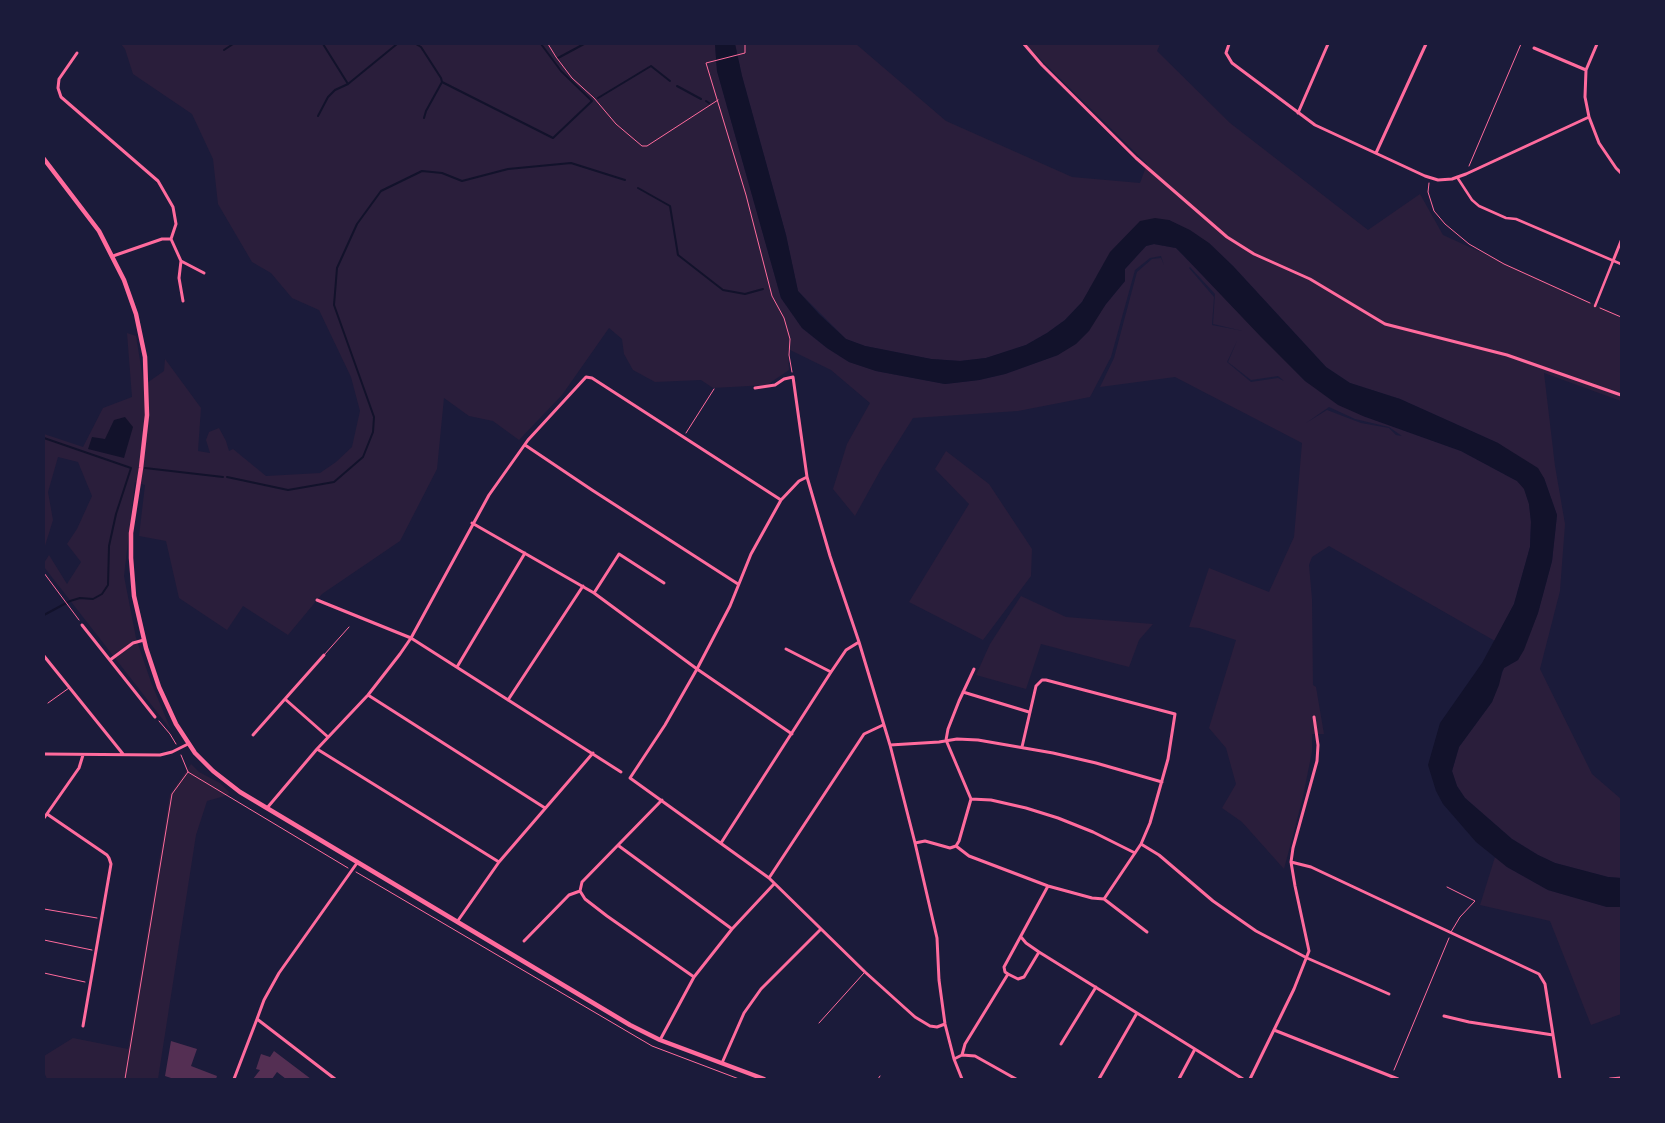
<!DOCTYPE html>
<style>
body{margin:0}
#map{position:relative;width:1665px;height:1123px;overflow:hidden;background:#1b1b3a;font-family:Arial,sans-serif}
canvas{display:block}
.frame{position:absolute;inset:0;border:45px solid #1b1b3a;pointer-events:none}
</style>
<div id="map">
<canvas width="1665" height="1123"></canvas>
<div class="frame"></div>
</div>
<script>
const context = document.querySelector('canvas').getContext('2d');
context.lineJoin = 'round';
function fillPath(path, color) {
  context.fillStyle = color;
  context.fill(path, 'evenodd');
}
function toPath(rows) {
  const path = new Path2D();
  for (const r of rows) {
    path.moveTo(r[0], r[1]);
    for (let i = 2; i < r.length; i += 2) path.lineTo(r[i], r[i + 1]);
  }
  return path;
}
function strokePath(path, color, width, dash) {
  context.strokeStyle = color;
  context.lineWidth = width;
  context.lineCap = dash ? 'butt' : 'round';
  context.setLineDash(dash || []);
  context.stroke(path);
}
fillPath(toPath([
 [121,44,715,44,717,71,781,298,802,328,827,348,849,362,876,371,945,384,979,380,1005,374,1058,355,1106,304,1125,281,1125,269,1146,246,1154,244,1176,248,1305,381,1363,416,1461,451,1517,481,1524,488,1529,504,1531,522,1530,547,1514,604,1495,641,1329,546,1312,557,1309,565,1312,599,1313,685,1316,687,1324,734,1312,734,1312,752,1302,801,1284,869,1242,822,1222,808,1236,784,1226,748,1209,728,1236,640,1199,628,1189,627,1209,568,1269,592,1294,537,1302,443,1175,377,1100,387,1114,358,1137,272,1152,259,1161,258,1164,265,1161,256,1150,258,1135,270,1111,357,1090,397,1018,411,913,418,881,469,855,516,833,489,847,444,870,403,831,370,788,349,789,370,767,385,713,388,701,380,655,382,633,370,624,354,622,339,609,328,562,395,519,440,493,421,469,416,444,398,437,469,400,541,322,594,288,635,243,606,227,630,179,598,166,541,139,536,145,485,135,482,124,576,136,638,151,682,171,730,44,567,44,563,49,555,67,584,81,562,67,544,77,529,92,496,78,462,58,457,48,492,53,520,44,549,44,434,83,447,103,408,132,397,127,333,136,336,144,385,164,371,165,359,201,408,198,451,210,453,206,440,209,432,219,428,226,441,229,451,233,449,266,476,320,473,336,462,352,447,360,411,351,377,319,310,292,298,271,273,252,262,218,204,213,159,192,114,133,74,125,49],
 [1190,267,1215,294,1213,324,1243,331,1212,325,1214,297,1189,268],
 [1237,341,1228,362,1251,380,1278,376,1284,381,1278,378,1251,382,1227,362],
 [1329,407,1355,419,1389,427,1402,436,1396,435,1389,428,1361,423,1327,410,1306,423],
 [735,44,856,44,946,121,1072,177,1140,183,1147,164,1025,44,1160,44,1157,51,1230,123,1368,230,1420,194,1443,235,1621,316,1621,401,1544,373,1555,466,1565,524,1560,591,1540,669,1592,774,1621,799,1621,878,1608,877,1555,863,1538,855,1512,839,1465,798,1457,786,1452,771,1459,747,1492,702,1504,668,1518,660,1538,613,1552,561,1557,515,1544,478,1498,443,1400,399,1350,383,1326,367,1233,266,1209,243,1169,220,1094,283,1082,302,1065,320,1047,333,1026,345,986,358,960,361,931,359,865,346,846,339,798,291,786,235,742,76],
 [946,451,989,484,1032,549,1031,576,983,640,909,602,969,504,935,469],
 [1021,596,1066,617,1153,624,1139,640,1129,667,1041,644,1026,689,976,675,990,644],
 [191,764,199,772,220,783,230,793,225,796,207,801,196,835,158,1079,47,1079,44,1072,44,1056,73,1038,128,1049,170,794],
 [1495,857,1507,867,1548,890,1607,907,1621,907,1621,1014,1591,1025,1550,921,1480,905]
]), '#2a1e3b');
fillPath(toPath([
 [715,44,735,44,742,76,786,235,798,291,819,314,846,339,865,346,931,359,960,361,986,358,1026,345,1047,333,1065,320,1082,302,1110,252,1140,221,1155,218,1169,220,1190,230,1209,243,1233,266,1326,367,1350,383,1400,399,1498,443,1538,468,1544,478,1557,515,1552,561,1538,613,1524,650,1518,660,1504,668,1502,672,1499,685,1492,702,1459,747,1452,771,1457,786,1465,798,1512,839,1538,855,1555,863,1608,877,1621,878,1621,907,1607,907,1548,890,1507,867,1476,842,1443,804,1436,791,1428,765,1440,723,1482,663,1514,604,1530,547,1531,522,1529,504,1524,489,1517,481,1461,451,1363,416,1338,405,1305,381,1261,337,1184,256,1176,248,1154,244,1146,246,1125,269,1125,281,1106,304,1089,331,1076,344,1058,355,1005,374,979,380,945,384,876,371,849,362,827,348,802,328,781,298,717,71],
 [125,417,133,427,124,458,88,449,92,437,105,439,114,420]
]), '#12122b');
strokePath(toPath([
 [323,44,348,84],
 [416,44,421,47,441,78,442,82,553,138,592,101,561,71,541,44],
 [224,50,233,44],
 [558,58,584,44],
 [677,86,701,99],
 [598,98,651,66,670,81],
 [706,101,709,103],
 [318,116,328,97,335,90,348,84,397,44],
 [424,118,426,111,442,82],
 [638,188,670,206,678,255,723,290,745,294,763,289],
 [44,438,131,468,116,514,109,546,108,585,102,594,93,599,80,598,70,601,44,615],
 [145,468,223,477],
 [227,477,288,490,334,482,363,457,373,432,374,417,334,305,337,268,357,224,381,191,422,171,442,173,462,181,508,169,571,163,625,180]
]), '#12122b', 2);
fillPath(toPath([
 [171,1041,197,1049,191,1066,217,1076,216,1079,174,1079,165,1076],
 [274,1051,311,1079,286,1079,277,1072,272,1079,253,1079,260,1070,256,1069,261,1054,270,1057]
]), '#542f53');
strokePath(toPath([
 [548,44,556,57,572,78,594,98,616,124,642,146,647,146,718,100],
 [745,44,745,53,706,63,746,195,772,296,784,318,790,339,789,355,792,372],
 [1469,166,1521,44],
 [1429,183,1428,192,1434,211,1445,224,1469,244,1504,264,1590,303],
 [1600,308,1621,317],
 [686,433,714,389],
 [44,573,79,620],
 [159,721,170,734,176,744],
 [181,755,188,772,348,868],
 [356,872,652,1046,739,1079],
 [44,909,97,918],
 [44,940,92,950],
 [44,973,85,982],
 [1394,1070,1449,938],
 [125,1079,172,794,188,772]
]), '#ff6b9d', 1);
strokePath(toPath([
 [324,655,349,627],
 [48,703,69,688],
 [1447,887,1475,901,1460,917,1451,932],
 [819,1023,864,973],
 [878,1079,880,1076]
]), '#ff6b9d', 1);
strokePath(toPath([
 [1457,177,1472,200,1479,206,1506,218,1516,219,1621,264],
 [1595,306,1613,261]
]), '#ff6b9d', 2.5);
strokePath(toPath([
 [1024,44,1042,65,1136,158,1227,237,1254,254,1310,279,1385,324,1507,355,1621,395],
 [1229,44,1226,53,1232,63,1315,125,1425,176,1438,180,1452,179,1466,174,1589,117],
 [1597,44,1586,70,1585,97,1589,117,1599,143,1616,168,1621,173],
 [1534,48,1586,70],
 [77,53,59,79,58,88,61,97,158,181,173,207,176,224,171,239],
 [1298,113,1328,44],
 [1376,153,1426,44],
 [113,256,162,239,171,239,181,261,179,278,183,301],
 [181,261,204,273],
 [1613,261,1621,241],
 [755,388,775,385,784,379,793,377,807,477,830,556,859,642,890,745,915,843,937,938,939,980,945,1024,954,1059,962,1079],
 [525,445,592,490,738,584],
 [807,477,799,481,781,500,751,554,730,606,697,669,665,725,630,778,769,878,865,972,915,1017,930,1026,937,1027,945,1024],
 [472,523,594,593,697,669,792,734],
 [594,593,619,554,664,583],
 [317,600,411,638,621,772],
 [82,625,155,717],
 [786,649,831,672],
 [44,656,123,754],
 [110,660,133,643,144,640],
 [457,667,525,553],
 [963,692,1029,712],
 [368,695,545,808],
 [285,699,328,737],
 [508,700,583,586],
 [253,735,324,655],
 [890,745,939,742,957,739,978,740,1053,753,1096,763,1162,782],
 [1022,747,1036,686,1042,680,1046,680,1175,714,1168,759,1150,823,1141,844,1104,899],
 [317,749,499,862],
 [44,754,160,755,172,752,188,744],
 [971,799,991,800,1026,808,1058,818,1093,832,1135,853],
 [662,800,582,882,580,891,585,899,607,916,694,977],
 [267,808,317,749,368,695,400,654,411,638,489,495,528,440,586,377,592,378,781,500],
 [47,814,107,855,109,858,111,864,83,1026],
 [44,818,79,768,83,755],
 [721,843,831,672,846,650,859,642],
 [915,843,925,841,950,848,956,846],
 [1141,844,1159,855,1213,901,1256,931,1307,958,1389,994],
 [619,846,732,929],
 [956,846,969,856,1048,886,1092,898,1104,899,1147,932],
 [956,846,959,841,971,799,946,740,948,729,959,701,974,669],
 [1291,862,1311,867,1539,974,1545,984,1560,1079],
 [769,878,864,734,883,725],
 [457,922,499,862,593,753],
 [1021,937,1026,943,1039,952,1243,1079],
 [524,941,569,895,580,891],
 [1008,974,1018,979,1024,977,1039,952],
 [1444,1016,1469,1022,1553,1035],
 [1274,1030,1398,1079],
 [660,1040,694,977,732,929,774,884],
 [1061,1044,1096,987],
 [962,1055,965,1044,1008,974,1005,972,1004,967,1048,886],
 [954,1059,962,1055,975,1056,1016,1079],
 [722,1063,744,1013,761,989,821,929],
 [234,1079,257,1019],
 [335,1079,257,1019,264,1000,279,973,357,863],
 [1099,1079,1137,1013],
 [1179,1079,1195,1049],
 [1250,1079,1294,989,1309,951,1295,886,1291,862,1293,848,1317,761,1318,745,1314,717],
 [1610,1079,1621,1078]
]), '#ff6b9d', 3);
strokePath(toPath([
 [44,159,99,231,124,280,136,314,145,357,147,415,141,468,131,533,131,558,134,596,146,648,159,687,176,724,195,753,213,771,240,792,630,1025,660,1040,764,1079]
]), '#ff6b9d', 4.5);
</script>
